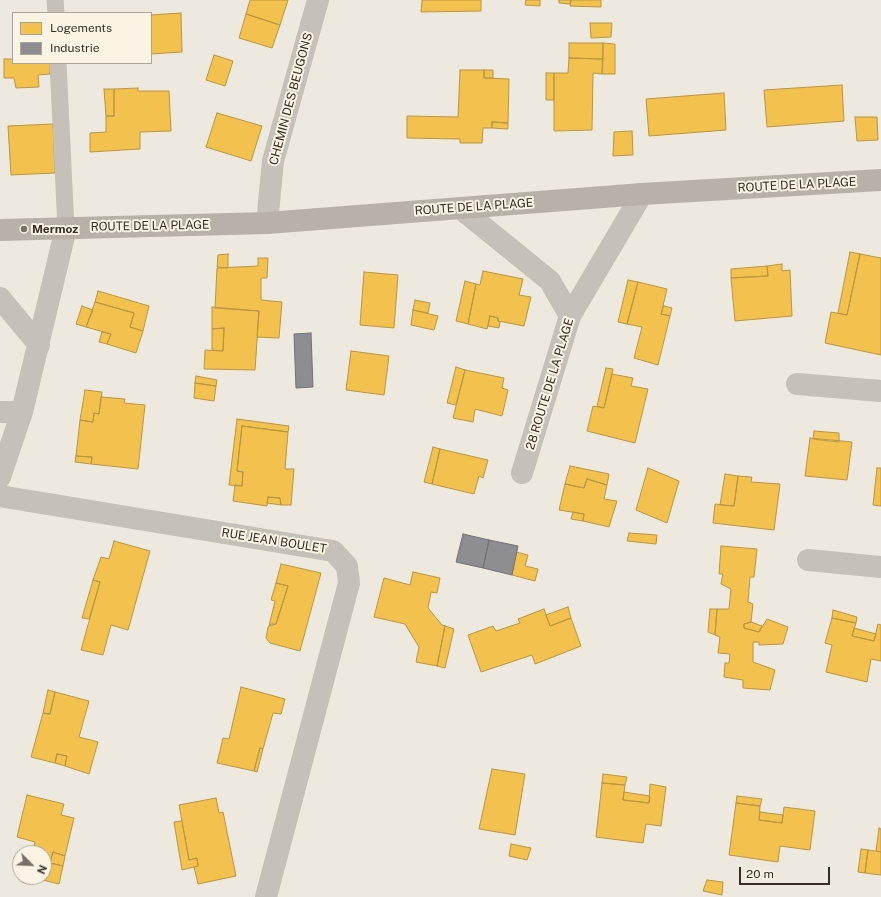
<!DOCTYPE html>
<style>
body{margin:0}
#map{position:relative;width:881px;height:897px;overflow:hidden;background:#eee9de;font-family:"Public Sans",sans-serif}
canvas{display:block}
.legend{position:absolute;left:12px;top:12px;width:140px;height:52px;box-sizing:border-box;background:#fbf4e5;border:1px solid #ada599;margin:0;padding:5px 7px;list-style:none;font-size:12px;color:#372e26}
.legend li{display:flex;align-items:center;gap:8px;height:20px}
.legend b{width:20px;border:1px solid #ada599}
.north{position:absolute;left:12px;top:845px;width:40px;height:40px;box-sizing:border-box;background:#fbf4e5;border:1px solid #ada599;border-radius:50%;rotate:114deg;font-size:11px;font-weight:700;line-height:16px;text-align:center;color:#372e26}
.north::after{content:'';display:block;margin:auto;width:14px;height:18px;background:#776f66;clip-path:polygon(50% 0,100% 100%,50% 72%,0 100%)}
.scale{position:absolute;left:739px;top:867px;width:91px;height:18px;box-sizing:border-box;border:2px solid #372e26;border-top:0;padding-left:5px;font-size:12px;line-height:14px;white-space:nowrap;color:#372e26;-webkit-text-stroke:3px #fbf4e5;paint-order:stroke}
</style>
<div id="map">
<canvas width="881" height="897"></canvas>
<ul class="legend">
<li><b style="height:11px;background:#f2c14e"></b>Logements</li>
<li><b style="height:11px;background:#8d8d92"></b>Industrie</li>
</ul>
<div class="north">N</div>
<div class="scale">20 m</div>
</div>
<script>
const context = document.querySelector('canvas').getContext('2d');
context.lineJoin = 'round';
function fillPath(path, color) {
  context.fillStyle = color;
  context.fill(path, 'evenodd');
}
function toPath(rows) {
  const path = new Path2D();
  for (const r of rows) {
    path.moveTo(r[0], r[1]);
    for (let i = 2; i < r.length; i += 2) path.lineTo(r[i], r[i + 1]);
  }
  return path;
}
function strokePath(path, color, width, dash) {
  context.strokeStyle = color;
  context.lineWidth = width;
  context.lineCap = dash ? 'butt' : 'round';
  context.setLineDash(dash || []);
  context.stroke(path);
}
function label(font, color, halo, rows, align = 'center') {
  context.font = font + ' "Public Sans",sans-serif';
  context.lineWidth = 4;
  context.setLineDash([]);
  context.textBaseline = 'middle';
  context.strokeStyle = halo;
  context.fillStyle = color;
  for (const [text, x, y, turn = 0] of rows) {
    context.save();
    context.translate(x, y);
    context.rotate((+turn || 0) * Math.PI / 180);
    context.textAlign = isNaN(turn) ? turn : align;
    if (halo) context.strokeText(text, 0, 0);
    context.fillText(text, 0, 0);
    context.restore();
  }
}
const homes = toPath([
 [250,0,288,0,280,25,246,14,250,0],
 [422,0,481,0,481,11,421,12,422,0],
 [526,0,540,0,540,6,525,5,526,0],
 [559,0,571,0,570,4,559,3,559,0],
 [571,0,601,0,601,7,570,6,571,0],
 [181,13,182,52,151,54,151,15,181,13],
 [246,14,280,25,272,48,239,38,246,14],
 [590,23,612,23,611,37,591,38,590,23],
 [569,43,603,43,603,59,569,58,569,43],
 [603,43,615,44,615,74,602,74,603,43],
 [214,55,233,61,225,86,206,80,214,55],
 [569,58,603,59,602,74,593,73,592,130,554,131,554,73,568,73,569,58],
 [4,59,13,59,13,63,50,63,50,74,38,75,39,87,16,88,14,78,4,78,4,59],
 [460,70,484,70,484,78,509,79,508,123,492,122,492,128,483,128,482,143,460,143,460,139,407,138,407,116,458,117,460,70],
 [484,70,493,70,493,78,484,78,484,70],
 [546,73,554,73,554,100,546,100,546,73],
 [842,85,844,121,767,127,764,90,842,85],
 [138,88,138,91,169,91,171,131,140,132,140,149,90,152,90,133,106,132,106,116,114,116,114,89,138,88],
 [104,89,114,89,114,116,106,116,104,89],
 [724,93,726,130,649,136,646,99,724,93],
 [217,113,262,126,251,161,206,147,217,113],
 [855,117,877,117,878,140,857,141,855,117],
 [492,122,508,123,508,129,492,128,492,122],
 [53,124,55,173,11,175,8,126,53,124],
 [632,131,633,155,613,156,614,132,632,131],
 [850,252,860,254,847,315,838,313,850,252],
 [228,254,228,268,217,267,218,255,228,254],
 [860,254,881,258,881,355,825,343,831,312,847,315,860,254],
 [258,258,268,258,267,278,261,278,261,300,282,302,279,338,257,337,259,311,215,308,217,268,258,266,258,258],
 [782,264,782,271,790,270,792,316,735,321,731,278,768,276,767,266,782,264],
 [767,266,768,276,731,278,731,269,767,266],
 [483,271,523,279,519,295,531,297,524,326,498,321,498,318,490,316,487,329,468,324,476,284,480,285,483,271],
 [364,272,398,275,394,328,360,325,364,272],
 [628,280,638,282,627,324,618,322,628,280],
 [465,281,476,284,468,324,456,321,465,281],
 [638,282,667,289,661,314,670,316,658,365,634,358,642,327,627,324,638,282],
 [98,291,149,306,143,331,130,327,134,313,95,302,98,291],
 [415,300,430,303,428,313,413,310,415,300],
 [95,302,134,313,130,327,143,331,136,353,107,344,111,334,86,327,95,302],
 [82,306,93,310,86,327,76,324,82,306],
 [664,306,672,308,670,316,661,314,664,306],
 [212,307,259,311,255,370,204,369,205,350,223,351,224,328,212,329,212,307],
 [413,310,438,316,434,330,411,325,413,310],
 [490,316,498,318,498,321,500,322,499,328,488,326,490,316],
 [224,328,223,351,212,350,212,329,224,328],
 [102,332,111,334,107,344,99,342,102,332],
 [351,351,389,356,384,395,346,390,351,351],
 [456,367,465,370,456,405,447,403,456,367],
 [606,368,613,369,604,408,597,406,606,368],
 [465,370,504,378,502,388,508,390,502,416,475,409,473,422,453,418,465,370],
 [612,374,633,378,631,386,648,389,635,443,587,431,593,406,604,408,612,374],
 [196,376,217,380,216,386,195,383,196,376],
 [195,383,216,386,214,401,194,398,195,383],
 [85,390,102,392,99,414,94,413,93,422,80,420,85,390],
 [101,397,125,399,124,403,145,405,138,469,91,464,92,457,76,456,80,420,93,422,94,413,99,414,101,397],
 [237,419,289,426,288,432,242,426,237,471,243,472,242,486,229,485,237,419],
 [242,426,288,432,285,469,294,469,291,505,281,505,280,498,268,497,267,506,233,501,235,485,242,486,243,472,237,471,242,426],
 [814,431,839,433,839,442,813,439,814,431],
 [810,438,852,442,847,480,805,476,810,438],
 [433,447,440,449,432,484,424,482,433,447],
 [440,449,488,460,483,478,479,476,474,494,432,484,440,449],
 [76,456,92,457,91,464,75,462,76,456],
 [570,466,609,474,607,485,587,479,584,488,565,484,570,466],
 [648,468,679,481,667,523,636,510,648,468],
 [877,468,881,468,881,506,873,505,877,468],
 [725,474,738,476,734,506,720,505,725,474],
 [738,476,752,477,751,482,780,484,774,530,713,523,715,504,734,506,738,476],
 [587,479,607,485,604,499,617,501,609,527,583,521,584,514,559,510,565,484,584,488,587,479],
 [268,497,280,498,281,505,267,503,268,497],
 [573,512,584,514,583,521,571,519,573,512],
 [629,533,657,535,656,544,627,541,629,533],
 [114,541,150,551,128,630,111,625,103,655,81,650,100,582,93,580,101,557,109,559,114,541],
 [721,546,757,549,754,577,750,577,748,602,753,604,751,622,744,624,744,628,759,632,767,619,788,627,783,644,759,645,759,642,753,642,753,662,775,670,770,690,743,688,743,680,724,677,725,663,729,663,730,654,718,653,720,637,715,635,717,609,729,609,731,589,721,584,723,574,719,574,721,546],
 [516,552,528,555,525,566,538,569,535,581,512,575,516,552],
 [281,564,321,573,300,651,270,643,266,638,268,627,271,624,276,624,288,586,276,583,281,564],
 [413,572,440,578,437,593,431,592,428,608,442,625,445,626,437,666,416,662,419,647,405,624,374,617,384,578,410,585,413,572],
 [93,580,100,582,89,619,82,618,93,580],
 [276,583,288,586,276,624,269,626,275,601,271,600,276,583],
 [568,607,571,618,550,626,546,615,568,607],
 [544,609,550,626,571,618,581,646,535,664,532,655,481,672,468,635,493,626,496,631,520,623,518,619,544,609],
 [710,609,717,609,715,635,708,632,710,609],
 [833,610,857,617,856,623,832,618,833,610],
 [832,618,856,623,852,636,874,641,878,624,881,625,881,661,871,659,867,682,826,672,832,645,825,643,832,618],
 [751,622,762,626,759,632,744,628,744,624,751,622],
 [445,626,454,629,445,668,437,666,445,626],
 [854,628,876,634,874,641,852,636,854,628],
 [241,687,285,699,281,714,273,713,263,749,260,748,254,771,217,763,223,738,229,739,241,687],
 [48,690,55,692,50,714,43,713,48,690],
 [55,692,89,701,79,737,98,742,89,774,65,766,67,756,57,754,55,763,31,757,43,713,50,714,55,692],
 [260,748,263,749,257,772,254,771,260,748],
 [57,754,67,756,65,766,55,763,57,754],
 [492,769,525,774,515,835,479,829,492,769],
 [603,774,627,777,625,785,602,783,603,774],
 [602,783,625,785,623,800,649,803,650,784,666,787,661,826,646,824,643,843,596,837,602,783],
 [624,792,650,796,649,803,623,800,624,792],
 [27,795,64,804,61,815,74,818,65,856,53,852,50,863,63,866,59,884,30,877,44,877,44,853,32,853,35,842,17,837,27,795],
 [737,796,762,799,760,806,736,803,737,796],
 [216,798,219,813,223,812,236,876,198,884,194,867,198,866,197,858,189,860,179,805,216,798],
 [736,803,760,806,759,820,782,823,784,807,815,811,810,850,780,846,778,862,729,855,736,803],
 [760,812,783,815,782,823,759,820,760,812],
 [182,821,189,860,197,858,198,866,182,870,174,822,182,821],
 [879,828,881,829,881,852,876,851,879,828],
 [511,844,531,848,527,860,509,856,511,844],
 [861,849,868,850,865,873,858,872,861,849],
 [868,850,881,852,881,875,865,873,868,850],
 [53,852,65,856,63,866,50,863,53,852],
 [707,880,723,882,722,895,703,891,707,880]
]);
fillPath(homes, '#f2c14e');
strokePath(homes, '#ba9542', 1);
const industry = toPath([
 [311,333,313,387,296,388,294,334,311,333],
 [463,534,489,540,483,568,456,562,463,534],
 [489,540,518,546,512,575,483,568,489,540]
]);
fillPath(industry, '#8d8d92');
strokePath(industry, '#737072', 1);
strokePath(toPath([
 [55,0,56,13],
 [58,63,66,228]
]), '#c6c1b8', 17);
strokePath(toPath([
 [460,208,550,281,570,316],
 [267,223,273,161,318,0],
 [0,298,39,345],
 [797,384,881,391],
 [0,412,22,412],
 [522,473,570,316,642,194],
 [0,477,22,412,66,228],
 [0,496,333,551,347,566,349,583,266,897],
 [808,560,881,567]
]), '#c6c1b8', 22);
strokePath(toPath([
 [0,230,267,223,642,194,881,180]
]), '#b7b1a8', 22);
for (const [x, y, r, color] of [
 [24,229,4,"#776f66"]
]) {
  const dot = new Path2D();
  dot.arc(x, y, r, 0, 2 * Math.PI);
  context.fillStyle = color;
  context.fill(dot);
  strokePath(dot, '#fbf4e5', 1.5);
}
label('12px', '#372e26', '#fbf4e5', [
 ["CHEMIN DES BEUGONS",291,99,-75],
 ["ROUTE DE LA PLAGE",797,185,-3],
 ["ROUTE DE LA PLAGE",474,207,-4],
 ["ROUTE DE LA PLAGE",150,226,-1],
 ["28 ROUTE DE LA PLAGE",550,384,-73],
 ["RUE JEAN BOULET",274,541,9]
]);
label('bold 12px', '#372e26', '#fbf4e5', [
 ["Mermoz",32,229]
], 'left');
</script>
